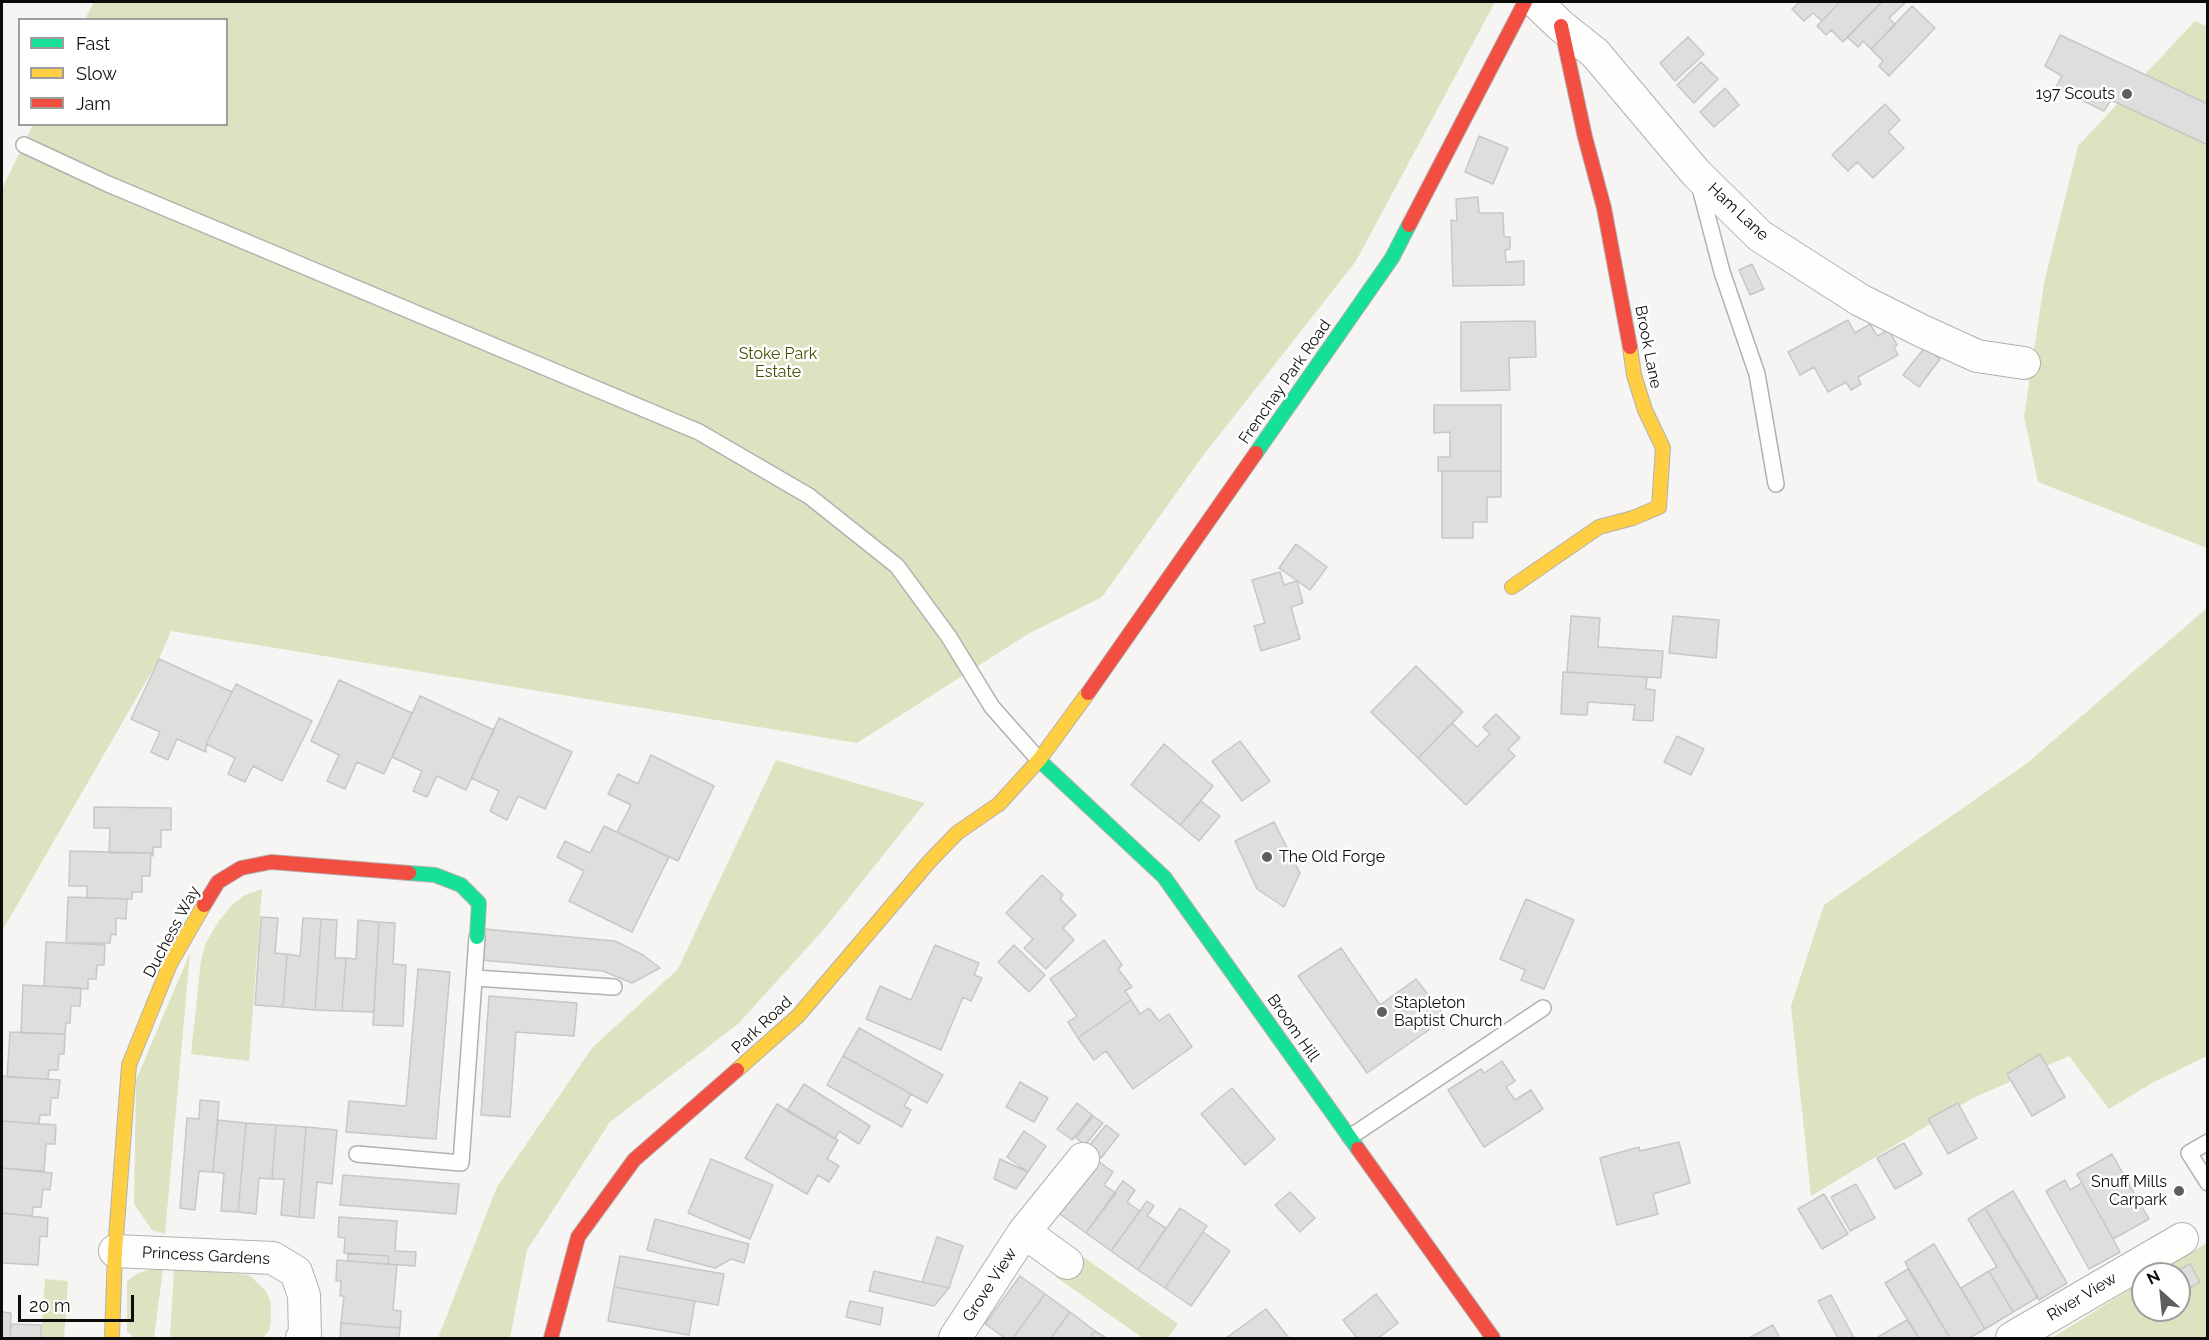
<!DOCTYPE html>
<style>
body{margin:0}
#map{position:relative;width:2209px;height:1340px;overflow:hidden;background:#f7f5f3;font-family:Raleway,sans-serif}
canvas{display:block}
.frame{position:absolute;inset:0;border:3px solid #0c0c0a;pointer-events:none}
.legend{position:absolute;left:18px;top:18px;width:210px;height:108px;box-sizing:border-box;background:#fff;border:2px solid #9e9e9d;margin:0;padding:8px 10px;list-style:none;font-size:18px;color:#0c0c0a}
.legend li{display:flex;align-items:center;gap:12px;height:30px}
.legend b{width:30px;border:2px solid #9e9e9d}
.north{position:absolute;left:2131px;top:1262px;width:60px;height:60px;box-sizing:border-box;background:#fff;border:2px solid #9e9e9d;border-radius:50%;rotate:333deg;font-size:16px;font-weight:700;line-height:24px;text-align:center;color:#0c0c0a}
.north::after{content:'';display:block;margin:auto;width:21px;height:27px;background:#5e5e5c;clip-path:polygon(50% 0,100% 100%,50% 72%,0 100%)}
.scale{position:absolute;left:18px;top:1295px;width:116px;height:27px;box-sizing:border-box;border:3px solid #0c0c0a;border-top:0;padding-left:8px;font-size:18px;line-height:21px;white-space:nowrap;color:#0c0c0a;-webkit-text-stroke:4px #fff;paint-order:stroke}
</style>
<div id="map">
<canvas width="2209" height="1340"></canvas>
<div class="frame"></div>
<ul class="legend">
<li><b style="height:8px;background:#16e098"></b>Fast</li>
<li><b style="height:8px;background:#ffcf43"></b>Slow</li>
<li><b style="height:8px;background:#f24e42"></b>Jam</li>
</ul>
<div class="north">N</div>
<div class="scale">20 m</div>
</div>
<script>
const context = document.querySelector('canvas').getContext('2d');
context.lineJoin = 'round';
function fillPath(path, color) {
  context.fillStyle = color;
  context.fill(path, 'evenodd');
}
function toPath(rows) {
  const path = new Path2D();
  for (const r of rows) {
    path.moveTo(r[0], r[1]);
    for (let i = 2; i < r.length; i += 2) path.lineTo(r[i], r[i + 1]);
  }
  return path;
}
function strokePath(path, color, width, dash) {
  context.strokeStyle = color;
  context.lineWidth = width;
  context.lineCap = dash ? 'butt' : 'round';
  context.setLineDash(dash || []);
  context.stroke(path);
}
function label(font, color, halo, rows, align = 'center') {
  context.font = font + ' Raleway,sans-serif';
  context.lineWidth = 5;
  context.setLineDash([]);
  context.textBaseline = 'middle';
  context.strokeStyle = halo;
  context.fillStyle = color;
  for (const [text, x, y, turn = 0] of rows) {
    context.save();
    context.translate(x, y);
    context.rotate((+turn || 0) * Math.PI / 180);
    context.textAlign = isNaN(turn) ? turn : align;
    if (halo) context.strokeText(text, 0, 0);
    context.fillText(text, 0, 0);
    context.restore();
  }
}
fillPath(toPath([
 [94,2,1495,2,1356,261,1202,457,1102,597,1028,634,857,743,171,631,159,659,2,931,2,189,33,125,226,124,226,20,85,19],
 [2195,21,2208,27,2207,548,2038,482,2024,416,2044,283,2078,146],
 [2207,608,2207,1056,2152,1083,2109,1109,2069,1056,1973,1098,1811,1196,1791,1006,1824,905,2026,764],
 [776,760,925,803,825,928,738,1024,610,1122,527,1250,510,1338,438,1338,497,1187,592,1048,678,969],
 [262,889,249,1061,191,1054,201,960,206,943,218,922,232,905,245,895],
 [190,953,165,1234,152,1230,134,1204,136,1080],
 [2207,1243,2207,1338,2052,1338,2143,1281,2143,1310,2179,1310,2179,1274,2155,1274],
 [1075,1251,1178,1324,1168,1338,1143,1338,1056,1277],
 [174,1268,249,1275,266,1291,271,1303,271,1321,269,1331,263,1338,170,1338],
 [163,1269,154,1338,135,1338,127,1331,127,1281,137,1274,148,1270],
 [45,1279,68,1281,64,1338,41,1338]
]), '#dde2c0');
const building = toPath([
 [1800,2,1840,2,1822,21,1813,13,1804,21,1792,9,1800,2],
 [1840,2,1882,2,1843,42,1831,30,1826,35,1817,26,1840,2],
 [1882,2,1906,2,1889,18,1895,25,1871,49,1863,41,1858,47,1847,37,1882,2],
 [1912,6,1935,28,1889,76,1879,66,1883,61,1871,49,1912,6],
 [2060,35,2208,104,2208,145,2111,100,2104,111,2056,87,2062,76,2045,66,2060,35],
 [1688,37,1704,54,1675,81,1660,63,1688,37],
 [1701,62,1718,79,1694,103,1677,85,1701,62],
 [1725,88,1739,105,1714,127,1700,112,1725,88],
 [1885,104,1900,120,1888,132,1904,148,1873,178,1857,162,1848,171,1832,155,1885,104],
 [1479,136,1508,148,1493,184,1465,172,1479,136],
 [1478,197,1479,213,1503,213,1504,237,1510,237,1510,249,1505,250,1506,262,1524,261,1524,285,1453,286,1451,220,1457,221,1456,199,1478,197],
 [1752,264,1764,289,1750,295,1739,270,1752,264],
 [1848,320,1855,333,1870,324,1877,336,1889,330,1897,345,1894,347,1898,355,1858,377,1861,384,1851,390,1846,382,1828,392,1814,367,1800,375,1788,352,1848,320],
 [1535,321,1536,357,1509,358,1510,390,1461,391,1461,322,1535,321],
 [1925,347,1940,359,1919,387,1903,375,1925,347],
 [1434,405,1501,405,1501,471,1438,471,1438,457,1450,457,1450,432,1434,433,1434,405],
 [1442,471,1501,471,1501,497,1487,497,1487,522,1473,522,1473,538,1442,538,1442,471],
 [1296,544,1327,567,1310,590,1279,568,1296,544],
 [1280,572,1284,585,1297,581,1303,603,1291,607,1300,639,1261,651,1254,626,1265,623,1252,580,1280,572],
 [1571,616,1600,618,1598,647,1663,651,1661,678,1567,672,1571,616],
 [1673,616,1719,620,1716,658,1669,653,1673,616],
 [159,659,232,692,206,744,206,752,177,739,168,760,151,752,160,732,131,719,159,659],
 [1416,666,1463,712,1418,758,1371,712,1416,666],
 [1563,672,1647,677,1646,689,1655,690,1653,721,1633,720,1635,705,1588,702,1587,715,1561,714,1563,672],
 [339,680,412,713,384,774,357,762,345,789,327,781,339,755,311,741,339,680],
 [236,684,312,721,282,781,253,766,245,782,228,774,235,758,206,744,236,684],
 [420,696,494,730,466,790,437,776,427,797,413,791,422,771,392,757,420,696],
 [1496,714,1520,738,1508,749,1515,756,1466,805,1418,758,1452,723,1477,747,1490,734,1483,727,1496,714],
 [499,718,572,752,545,809,518,796,507,820,490,811,499,791,471,778,499,718],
 [1677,736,1704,749,1691,775,1664,762,1677,736],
 [1240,741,1270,781,1242,801,1212,761,1240,741],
 [1164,744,1213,786,1180,825,1131,785,1164,744],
 [651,755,714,786,678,861,617,832,631,805,608,794,618,774,638,784,651,755],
 [1201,801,1220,816,1199,841,1180,825,1201,801],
 [94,807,171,808,171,830,161,830,161,847,153,847,153,856,151,853,109,853,110,828,94,828,94,807],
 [1274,822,1300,873,1284,907,1257,889,1235,841,1274,822],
 [604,826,669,857,632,932,569,901,584,871,557,857,565,841,590,853,604,826],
 [70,851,151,853,150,876,142,876,142,892,132,892,132,899,87,898,87,886,69,886,70,851],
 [1042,875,1063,895,1060,899,1076,915,1063,928,1074,940,1046,969,1024,948,1033,939,1006,913,1042,875],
 [68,897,127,899,126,919,116,918,116,935,111,934,110,943,66,943,68,897],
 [1526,899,1574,920,1544,989,1521,980,1525,970,1500,959,1526,899],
 [261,917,278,918,275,953,287,954,283,1007,255,1005,261,917],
 [303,918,321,919,315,1010,283,1007,287,954,300,956,303,918],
 [321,919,337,920,335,958,346,958,342,1011,315,1010,321,919],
 [358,920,379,922,374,1012,342,1011,346,958,356,959,358,920],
 [379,922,395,923,393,964,406,965,403,1026,373,1025,379,922],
 [484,929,615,941,643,955,660,968,632,983,603,971,481,960,484,929],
 [1104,940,1122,965,1118,969,1132,987,1125,991,1131,1000,1078,1038,1068,1022,1077,1016,1050,979,1104,940],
 [46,942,105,945,104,965,97,965,96,979,88,979,88,989,44,986,46,942],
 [935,945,979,963,974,975,982,978,971,1001,963,997,941,1050,866,1019,880,986,911,1000,935,945],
 [1014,945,1045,975,1029,992,998,962,1014,945],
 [1341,948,1380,1005,1416,979,1446,1018,1367,1073,1298,976,1341,948],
 [418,969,450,972,436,1139,346,1132,349,1101,406,1106,418,969],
 [23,985,81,988,80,1006,71,1006,70,1023,66,1023,65,1034,21,1033,23,985],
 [489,996,577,1003,574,1036,516,1032,510,1117,481,1115,489,996],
 [1131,1000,1140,1014,1149,1008,1159,1021,1169,1014,1192,1047,1133,1089,1106,1051,1094,1060,1078,1038,1131,1000],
 [859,1028,943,1075,927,1103,843,1056,859,1028],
 [10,1032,65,1034,64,1054,59,1054,58,1070,49,1070,48,1079,7,1077,10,1032],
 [2040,1054,2065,1097,2032,1116,2007,1074,2040,1054],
 [843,1056,911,1094,904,1106,911,1110,902,1127,827,1085,843,1056],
 [1502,1061,1515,1081,1506,1087,1515,1100,1531,1090,1543,1109,1484,1147,1448,1090,1481,1069,1484,1073,1502,1061],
 [2,1076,60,1080,58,1098,51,1098,50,1115,40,1115,39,1124,2,1121,2,1076],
 [1020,1082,1048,1098,1034,1122,1006,1107,1020,1082],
 [804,1084,870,1126,859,1144,839,1131,835,1139,787,1111,804,1084],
 [1232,1088,1275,1139,1245,1165,1201,1114,1232,1088],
 [200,1100,219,1102,213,1172,199,1171,195,1210,180,1208,187,1118,199,1119,200,1100],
 [1077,1103,1092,1115,1072,1140,1057,1129,1077,1103],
 [1958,1103,1977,1138,1948,1154,1928,1119,1958,1103],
 [777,1104,838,1140,827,1159,839,1166,829,1182,818,1175,807,1194,745,1158,777,1104],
 [1093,1116,1103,1123,1085,1145,1076,1138,1093,1116],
 [218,1120,246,1123,238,1212,221,1211,224,1173,213,1172,218,1120],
 [2,1121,56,1125,55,1144,46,1144,44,1171,2,1168,2,1121],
 [246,1123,276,1125,272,1179,259,1178,256,1214,238,1212,246,1123],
 [276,1125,306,1127,299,1217,281,1215,284,1179,272,1179,276,1125],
 [1106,1125,1119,1135,1101,1158,1088,1147,1106,1125],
 [306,1127,337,1130,332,1184,317,1182,314,1218,299,1217,306,1127],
 [1024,1131,1046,1146,1028,1172,1007,1157,1024,1131],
 [1679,1142,1690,1183,1653,1194,1658,1214,1617,1225,1600,1158,1639,1147,1640,1151,1679,1142],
 [1904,1143,1922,1174,1895,1189,1877,1158,1904,1143],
 [2112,1154,2149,1219,2113,1239,2077,1174,2112,1154],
 [711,1159,773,1185,750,1239,688,1213,711,1159],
 [1000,1159,1028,1172,1016,1189,994,1179,1000,1159],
 [1098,1161,1113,1172,1104,1185,1116,1193,1086,1233,1060,1214,1098,1161],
 [2,1168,52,1173,50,1190,43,1189,41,1207,33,1207,32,1216,2,1213,2,1168],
 [343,1175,459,1184,456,1214,340,1205,343,1175],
 [2065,1180,2070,1190,2082,1183,2120,1252,2089,1269,2046,1191,2065,1180],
 [1123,1181,1135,1190,1127,1202,1140,1211,1111,1251,1086,1233,1123,1181],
 [1856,1184,1875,1218,1850,1231,1831,1197,1856,1184],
 [2013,1191,2067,1283,2039,1300,1985,1208,2013,1191],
 [1290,1192,1315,1218,1300,1232,1275,1205,1290,1192],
 [1824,1194,1848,1234,1822,1249,1798,1209,1824,1194],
 [1147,1201,1154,1206,1147,1216,1166,1228,1138,1270,1111,1251,1147,1201],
 [1180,1208,1207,1226,1165,1288,1138,1270,1180,1208],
 [1985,1208,2038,1297,2013,1312,1989,1271,1997,1267,1968,1219,1985,1208],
 [2,1213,48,1218,47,1237,40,1236,38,1265,2,1263,2,1213],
 [339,1217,397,1221,395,1251,416,1252,415,1266,388,1264,389,1256,344,1253,345,1238,338,1237,339,1217],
 [655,1219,749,1244,744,1263,731,1259,715,1268,647,1250,655,1219],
 [1203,1232,1230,1251,1191,1306,1165,1288,1203,1232],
 [937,1237,963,1246,949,1288,922,1282,937,1237],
 [1934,1244,1985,1329,1969,1338,1950,1338,1905,1262,1934,1244],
 [348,1253,389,1256,388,1264,348,1261,348,1253],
 [620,1256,724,1274,718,1305,614,1287,620,1256],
 [337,1260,397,1265,393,1310,401,1311,400,1328,341,1323,344,1296,340,1296,341,1281,336,1281,337,1260],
 [2190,1264,2200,1282,2179,1294,2179,1274,2171,1274,2190,1264],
 [1908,1269,1950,1338,1919,1338,1885,1283,1908,1269],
 [874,1271,922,1282,949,1288,934,1306,869,1291,874,1271],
 [1989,1271,2013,1312,1985,1329,1961,1288,1989,1271],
 [1020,1276,1045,1294,1013,1338,1005,1338,985,1324,1020,1276],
 [614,1287,695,1301,689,1335,608,1321,614,1287],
 [1045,1294,1070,1312,1051,1338,1013,1338,1045,1294],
 [1376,1294,1398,1323,1378,1338,1357,1338,1343,1320,1376,1294],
 [1831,1295,1854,1338,1838,1338,1818,1301,1831,1295],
 [850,1301,883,1308,880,1325,846,1317,850,1301],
 [1266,1309,1289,1338,1226,1338,1266,1309],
 [2,1312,11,1313,10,1338,2,1338,2,1312],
 [1070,1312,1095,1331,1089,1338,1051,1338,1070,1312],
 [1907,1320,1919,1338,1880,1338,1878,1337,1907,1320],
 [341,1323,400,1328,399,1338,340,1338,341,1323],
 [11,1324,41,1325,41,1338,10,1338,11,1324],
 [1773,1325,1780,1338,1749,1338,1773,1325],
 [1095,1331,1106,1338,1089,1338,1095,1331]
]);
fillPath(building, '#dfdedc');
strokePath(building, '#c8c7c6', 1.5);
const lane = toPath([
 [24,145,108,184,699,432,809,496,897,566,949,637,992,707,1039,760],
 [1699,184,1722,272,1757,374,1776,484],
 [474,978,614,987],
 [1350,1137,1543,1008],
 [2208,1142,2189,1153,2208,1183],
 [357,1154,461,1163,477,937]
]);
const street = toPath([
 [1536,2,1561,26,1595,53,1696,173,1760,236,1860,300,1920,330,1977,356,2024,363],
 [1024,1232,1067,1263],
 [115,1251,273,1258,296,1272,304,1295,305,1335,302,1338],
 [955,1338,1024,1232,1083,1159],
 [2012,1338,2182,1239]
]);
const fast = toPath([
 [1256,453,1392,258,1409,225],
 [1039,760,1164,877,1358,1149],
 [409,873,435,875,461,885,479,903,477,937]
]);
const slow = toPath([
 [1512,587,1599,527,1633,518,1659,507,1663,448,1645,410,1634,375,1630,347],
 [737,1070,798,1016,929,862,957,833,999,804,1039,760,1088,693],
 [112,1338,115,1251,129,1065,170,964,204,905]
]);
const jam = toPath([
 [1561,26,1585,137,1604,208,1630,347],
 [1409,225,1525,2],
 [1088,693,1256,453],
 [204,905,218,882,241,868,271,862,409,873],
 [1358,1149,1493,1338],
 [551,1338,578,1237,634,1160,737,1070]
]);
strokePath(lane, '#b2b1af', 18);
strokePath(street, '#b2b1af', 34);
strokePath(fast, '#b2b1af', 16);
strokePath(slow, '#b2b1af', 16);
strokePath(jam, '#b2b1af', 16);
strokePath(lane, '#fefefd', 15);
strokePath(street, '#fefefd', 32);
strokePath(fast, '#16e098', 14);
strokePath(slow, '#ffcf43', 14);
strokePath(jam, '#f24e42', 14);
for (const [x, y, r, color] of [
 [2127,94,6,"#5e5e5c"],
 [1267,857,6,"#5e5e5c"],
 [1382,1012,6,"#5e5e5c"],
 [2179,1191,6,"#5e5e5c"]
]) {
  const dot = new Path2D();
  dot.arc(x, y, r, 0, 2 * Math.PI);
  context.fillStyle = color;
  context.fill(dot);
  strokePath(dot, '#fff', 2);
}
label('16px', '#0c0c0a', '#fff', [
 ["197 Scouts",2115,94],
 ["The Old Forge",1279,857,"left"],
 ["Stapleton",1394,1003,"left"],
 ["Baptist Church",1394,1021,"left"],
 ["Snuff Mills",2167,1182],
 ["Carpark",2167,1200]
], 'right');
label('16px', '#0c0c0a', '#fff', [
 ["Ham Lane",1738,212,43],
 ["Brook Lane",1648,347,79],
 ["Frenchay Park Road",1285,382,-55],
 ["Duchess Way",172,932,-62],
 ["Park Road",762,1025,-43],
 ["Broom Hill",1293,1028,55],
 ["Princess Gardens",206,1256,3],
 ["Grove View",990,1285,-57],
 ["River View",2082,1297,-31]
]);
label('16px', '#465000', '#fff', [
 ["Stoke Park",778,354],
 ["Estate",778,372]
]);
</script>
